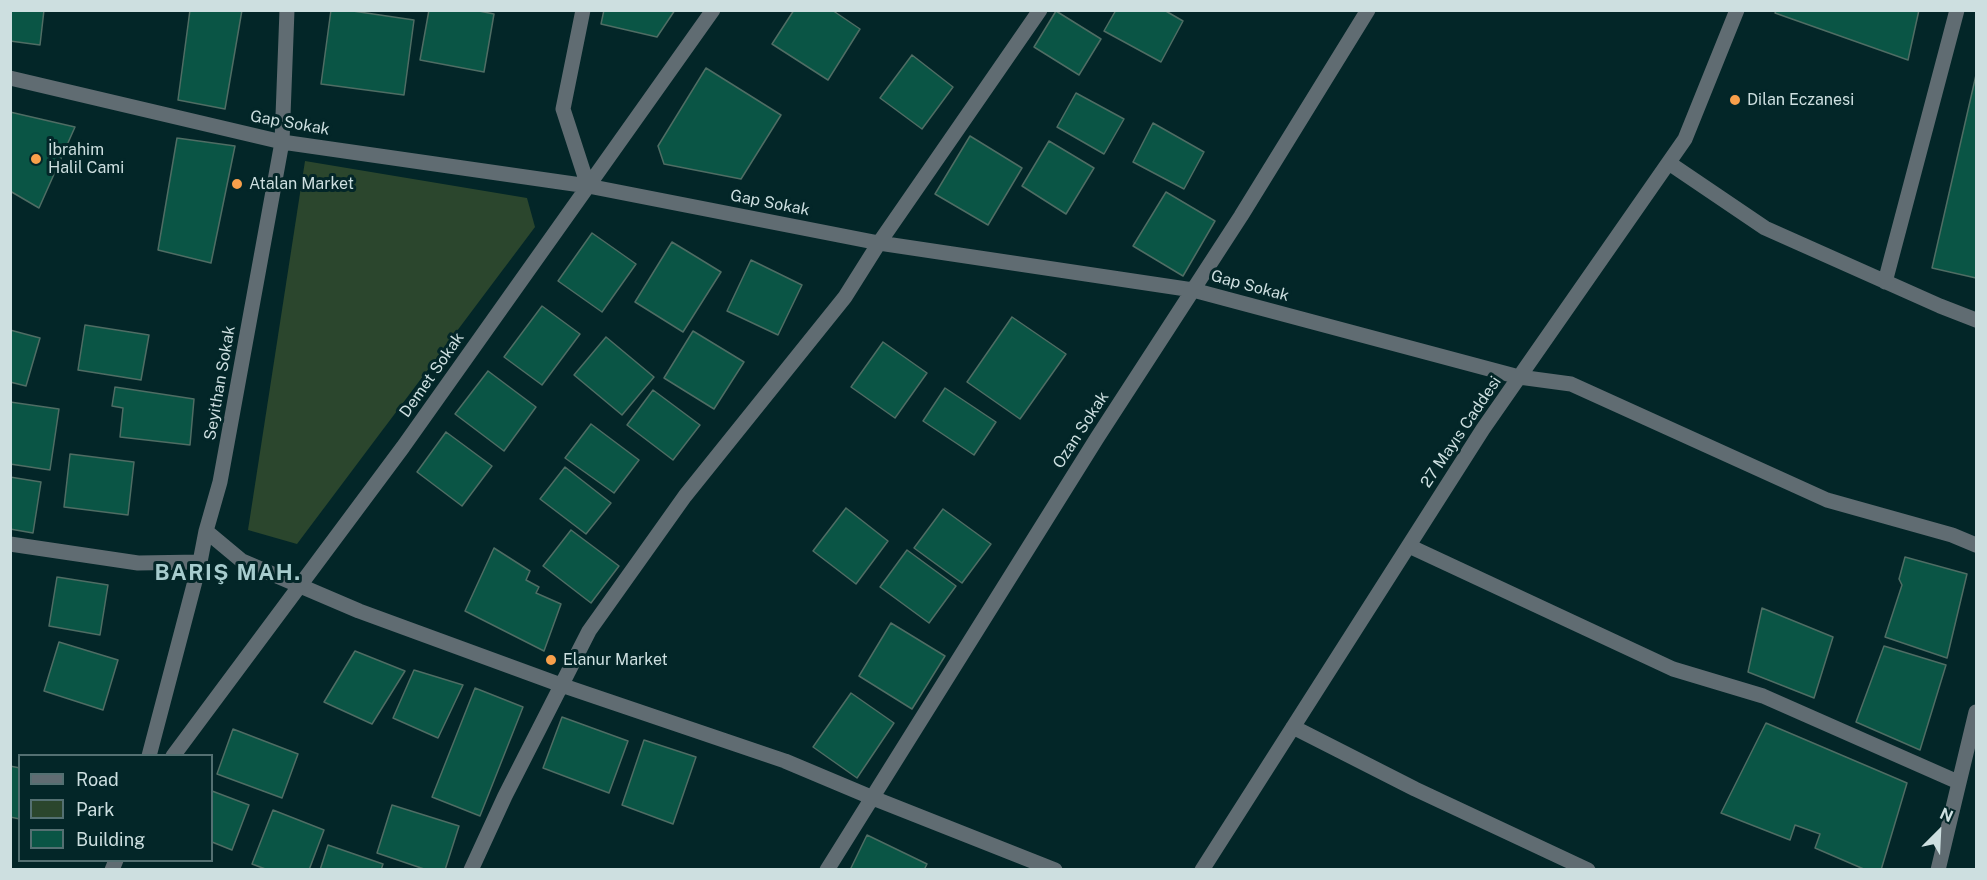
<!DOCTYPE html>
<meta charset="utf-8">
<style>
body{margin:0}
#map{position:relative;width:1987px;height:880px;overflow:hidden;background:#032628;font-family:"Public Sans",sans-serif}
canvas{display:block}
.frame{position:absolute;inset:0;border:12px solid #cddfe0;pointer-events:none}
.legend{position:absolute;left:18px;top:754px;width:195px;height:108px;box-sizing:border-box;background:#032628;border:2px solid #547072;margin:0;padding:8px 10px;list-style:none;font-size:18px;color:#cddfe0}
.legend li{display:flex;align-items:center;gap:12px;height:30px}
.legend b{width:30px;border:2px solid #547072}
.north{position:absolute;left:1909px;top:802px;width:60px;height:60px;-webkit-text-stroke:4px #032628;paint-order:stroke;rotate:24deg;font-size:16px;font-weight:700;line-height:24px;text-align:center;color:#cddfe0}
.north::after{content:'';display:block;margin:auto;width:21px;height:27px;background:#cddfe0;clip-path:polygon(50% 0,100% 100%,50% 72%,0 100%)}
</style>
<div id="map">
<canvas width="1987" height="880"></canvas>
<div class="frame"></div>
<ul class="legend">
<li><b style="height:8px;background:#606c72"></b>Road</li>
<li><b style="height:16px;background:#2b462d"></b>Park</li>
<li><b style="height:16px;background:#0a5545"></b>Building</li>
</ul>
<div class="north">N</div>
</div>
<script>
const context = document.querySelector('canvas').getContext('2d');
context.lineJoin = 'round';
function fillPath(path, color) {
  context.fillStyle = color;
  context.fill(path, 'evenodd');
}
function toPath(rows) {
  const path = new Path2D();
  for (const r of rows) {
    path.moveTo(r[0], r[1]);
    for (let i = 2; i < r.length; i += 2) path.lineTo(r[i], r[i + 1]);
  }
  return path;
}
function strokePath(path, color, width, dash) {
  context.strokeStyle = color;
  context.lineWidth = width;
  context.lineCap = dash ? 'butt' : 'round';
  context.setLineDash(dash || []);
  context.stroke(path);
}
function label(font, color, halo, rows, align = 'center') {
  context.font = font + ' "Public Sans",sans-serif';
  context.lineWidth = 6;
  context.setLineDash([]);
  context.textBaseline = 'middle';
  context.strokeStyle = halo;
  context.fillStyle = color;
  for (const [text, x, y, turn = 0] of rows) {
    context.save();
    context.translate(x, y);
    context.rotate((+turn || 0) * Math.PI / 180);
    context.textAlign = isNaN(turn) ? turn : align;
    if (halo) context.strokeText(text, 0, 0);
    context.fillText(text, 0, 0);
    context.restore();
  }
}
fillPath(toPath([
 [305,161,527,198,535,227,297,544,248,530]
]), '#2b462d');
const building = toPath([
 [10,10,44,10,40,45,10,41,10,10],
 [190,10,242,10,225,109,178,100,190,10],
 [331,10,346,10,414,20,404,95,321,84,331,10],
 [429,10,474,10,494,14,484,72,420,60,429,10],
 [604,10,675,10,657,37,601,24,604,10],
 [794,10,832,10,860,29,828,80,772,44,794,10],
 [1116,10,1164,10,1183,21,1161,62,1104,31,1116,10],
 [1776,10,1919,10,1908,60,1775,13,1776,10],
 [1056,11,1101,39,1079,75,1034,47,1056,11],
 [912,55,953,87,922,129,880,98,912,55],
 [706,68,781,115,741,179,664,164,658,146,706,68],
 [1976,75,1976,278,1932,268,1976,75],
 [1076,93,1124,119,1104,154,1057,127,1076,93],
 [10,112,75,127,39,208,10,191,10,112],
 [1153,123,1204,152,1184,189,1133,162,1153,123],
 [970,136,1022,168,988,225,935,194,970,136],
 [177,138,235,146,211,263,158,250,177,138],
 [1049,141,1094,168,1066,214,1022,186,1049,141],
 [1166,192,1215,221,1183,276,1133,246,1166,192],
 [592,233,636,264,602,312,558,281,592,233],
 [672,242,721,272,683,332,635,302,672,242],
 [751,260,802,285,778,335,727,311,751,260],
 [542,306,580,334,542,385,504,357,542,306],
 [1012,317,1066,354,1020,419,967,382,1012,317],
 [85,325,149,335,141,380,78,370,85,325],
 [10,330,40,338,26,386,10,382,10,330],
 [693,331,744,362,714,409,664,378,693,331],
 [606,337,654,377,622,415,574,375,606,337],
 [883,342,927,373,895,418,851,387,883,342],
 [488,371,536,407,504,451,455,414,488,371],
 [115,387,194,399,190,445,120,437,123,408,112,406,115,387],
 [945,388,996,422,974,455,923,421,945,388],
 [653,390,700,425,673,460,627,425,653,390],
 [10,402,59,409,50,470,10,464,10,402],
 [591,424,639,460,614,493,565,458,591,424],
 [446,432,492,466,462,506,417,472,446,432],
 [70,454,134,462,128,515,64,507,70,454],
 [565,467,611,503,586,534,540,499,565,467],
 [10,477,41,482,33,533,10,529,10,477],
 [846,508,888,541,856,584,813,551,846,508],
 [943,509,991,544,962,583,914,548,943,509],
 [571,530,619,566,591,603,543,566,571,530],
 [494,548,530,571,526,580,539,587,536,593,561,604,544,651,465,611,494,548],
 [907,550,956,586,929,623,880,587,907,550],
 [1905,557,1967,574,1947,658,1885,637,1902,585,1899,579,1905,557],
 [57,577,108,585,100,635,49,626,57,577],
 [1762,608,1833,637,1814,698,1748,672,1762,608],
 [891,623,945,656,912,709,859,676,891,623],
 [59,642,118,660,103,710,44,691,59,642],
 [1884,646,1946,665,1920,750,1856,722,1884,646],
 [355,651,405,671,372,724,324,702,355,651],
 [414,670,463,685,438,738,393,718,414,670],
 [475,688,523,707,480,816,432,797,475,688],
 [851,693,894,723,857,778,813,747,851,693],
 [562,717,628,741,609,793,543,768,562,717],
 [1766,723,1907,783,1881,870,1866,870,1815,848,1820,834,1795,825,1790,840,1721,813,1766,723],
 [233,729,298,754,282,798,217,774,233,729],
 [644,740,696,757,673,824,622,805,644,740],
 [10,766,20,768,20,819,10,817,10,766],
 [212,791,249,805,232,850,212,842,212,791],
 [392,805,459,826,445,870,427,870,377,853,392,805],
 [273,810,324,830,309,870,268,870,252,864,273,810],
 [867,835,927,864,924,870,850,870,867,835],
 [328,845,383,864,381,870,320,870,328,845]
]);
fillPath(building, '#0a5545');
strokePath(building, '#4f6d64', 1.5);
strokePath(toPath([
 [583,10,563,109,588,186],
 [10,78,282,142,588,186,879,243,1193,290,1519,377,1571,384,1827,500,1952,535,1976,545],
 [1669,163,1765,228,1940,306,1976,320],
 [1885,282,1957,10],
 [206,531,242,561,359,611,561,685,785,761,873,798,1055,870],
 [10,544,138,563,200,562],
 [1409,546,1673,669,1763,696,1958,782],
 [1293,727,1415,789,1588,870],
 [149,756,200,562,206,531,220,482,282,142,287,10],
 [173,756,403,447,713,10],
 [112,870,116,860],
 [471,870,505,796,589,631,685,496,845,297,879,243,1040,10],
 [827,870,1097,438,1241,216,1368,10],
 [1202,870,1483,429,1685,139,1737,10],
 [1938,870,1976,712]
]), '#606c72', 15);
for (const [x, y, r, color] of [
 [1735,100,6,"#f8a04b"],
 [36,159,6,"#f8a04b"],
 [237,184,6,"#f8a04b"],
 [551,660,6,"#f8a04b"]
]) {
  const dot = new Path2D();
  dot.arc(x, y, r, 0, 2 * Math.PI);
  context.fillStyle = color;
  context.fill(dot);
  strokePath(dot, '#032628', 2);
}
label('16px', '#cddfe0', '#032628', [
 ["Dilan Eczanesi",1747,100],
 ["İbrahim",48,150],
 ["Halil Cami",48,168],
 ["Atalan Market",249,184],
 ["Elanur Market",563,660]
], 'left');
label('16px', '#cddfe0', '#032628', [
 ["Gap Sokak",290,123,10],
 ["Gap Sokak",770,203,11],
 ["Gap Sokak",1250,286,15],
 ["Demet Sokak",432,375,-55],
 ["Seyithan Sokak",220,383,-80],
 ["Ozan Sokak",1081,430,-57],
 ["27 Mayıs Caddesi",1461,432,-56]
]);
context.letterSpacing = '1.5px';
label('bold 22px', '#a7ccce', '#032628', [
 ["BARIŞ MAH.",228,573]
]);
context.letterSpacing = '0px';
</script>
